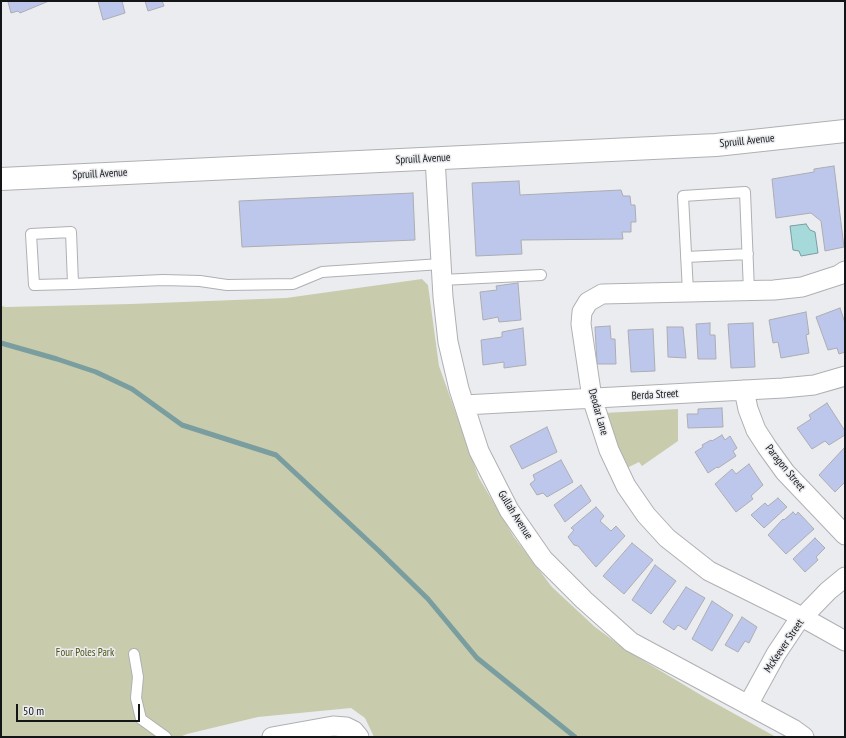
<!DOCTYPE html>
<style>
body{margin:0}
#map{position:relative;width:846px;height:738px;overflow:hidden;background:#ebecf0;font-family:"PT Sans Narrow",sans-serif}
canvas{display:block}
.frame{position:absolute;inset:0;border:2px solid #141516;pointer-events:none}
.scale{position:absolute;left:16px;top:704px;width:124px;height:18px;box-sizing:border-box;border:2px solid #141516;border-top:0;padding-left:5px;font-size:12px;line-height:14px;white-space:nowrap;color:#141516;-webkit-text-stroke:3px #ebecf0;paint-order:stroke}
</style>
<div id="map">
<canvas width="846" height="738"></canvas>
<div class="frame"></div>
<div class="scale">50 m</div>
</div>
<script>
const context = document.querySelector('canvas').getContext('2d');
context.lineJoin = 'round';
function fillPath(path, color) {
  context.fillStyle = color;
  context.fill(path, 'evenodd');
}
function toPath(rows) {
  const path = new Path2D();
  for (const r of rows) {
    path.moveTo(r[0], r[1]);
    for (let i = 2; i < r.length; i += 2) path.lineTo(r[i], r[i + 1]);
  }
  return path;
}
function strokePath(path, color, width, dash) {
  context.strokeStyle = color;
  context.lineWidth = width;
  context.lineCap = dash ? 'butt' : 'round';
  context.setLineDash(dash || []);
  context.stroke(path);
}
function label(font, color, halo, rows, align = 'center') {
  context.font = font + ' "PT Sans Narrow",sans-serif';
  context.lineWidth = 3;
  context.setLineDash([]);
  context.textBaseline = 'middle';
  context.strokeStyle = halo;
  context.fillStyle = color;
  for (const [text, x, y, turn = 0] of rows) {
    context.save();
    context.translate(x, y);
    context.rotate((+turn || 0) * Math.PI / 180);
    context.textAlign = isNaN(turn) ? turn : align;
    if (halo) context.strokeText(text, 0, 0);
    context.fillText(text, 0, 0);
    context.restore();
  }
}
fillPath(toPath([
 [422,279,428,285,439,366,479,478,514,537,552,587,595,627,629,652,706,698,776,737,374,737,365,718,351,708,258,717,187,734,180,737,1,737,1,306,6,307,131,304,286,298],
 [678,409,678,441,642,466,639,462,625,469,604,413]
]), '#c8ccac');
const water = toPath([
 [806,224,810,230,815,232,818,253,801,256,799,251,793,250,790,226,806,224]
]);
fillPath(water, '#a6d9da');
strokePath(water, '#7a9e9f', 1);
strokePath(toPath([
 [1,343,57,359,96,372,132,389,182,425,276,455,379,551,428,599,477,658,575,737]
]), '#7a9e9f', 5);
const building = toPath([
 [12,1,49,1,20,13,18,11,11,13,8,2,12,1],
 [98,1,122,1,125,13,103,20,98,1],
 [145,1,162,1,164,6,148,11,145,1],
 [834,166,844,247,825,251,821,221,811,213,776,218,772,179,814,172,814,169,834,166],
 [519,181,520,195,621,190,623,196,630,196,631,205,635,205,636,222,631,222,631,232,622,232,623,239,521,240,522,254,476,256,472,183,519,181],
 [413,193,415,240,242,247,239,201,413,193],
 [518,283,521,320,499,322,498,317,483,320,480,292,497,290,496,286,518,283],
 [840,308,845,323,845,352,839,354,837,348,828,350,816,317,840,308],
 [806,312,809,334,806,335,809,353,781,358,778,342,773,343,769,320,806,312],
 [710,323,710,335,715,335,716,359,698,359,696,324,710,323],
 [753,323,755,367,731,368,728,324,753,323],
 [610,326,611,339,615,339,616,364,597,364,595,327,610,326],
 [667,327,683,327,686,358,668,357,667,327],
 [523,328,526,365,504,368,504,362,483,365,481,340,502,337,502,332,523,328],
 [653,329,655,371,631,372,628,330,653,329],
 [827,403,845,431,845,435,829,445,825,441,812,449,797,428,811,419,809,415,827,403],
 [722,408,723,427,688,428,687,414,698,414,698,409,722,408],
 [547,427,557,452,522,469,510,446,547,427],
 [722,435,725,440,730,436,737,448,733,451,736,456,718,468,717,467,708,473,695,452,703,447,702,445,711,440,712,441,722,435],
 [845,447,845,482,835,492,819,475,845,447],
 [561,460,573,482,547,497,543,493,537,495,530,484,535,480,533,475,561,460],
 [749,464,763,485,751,496,753,499,736,512,715,484,732,469,736,474,749,464],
 [581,485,591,501,565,522,554,505,581,485],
 [778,498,787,507,764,528,751,515,765,503,768,506,778,498],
 [596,507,604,516,600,521,611,531,616,526,625,536,596,567,578,546,574,545,568,537,574,530,571,528,596,507],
 [793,512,796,515,798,512,814,529,786,554,768,535,783,519,784,520,793,512],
 [815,538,825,548,816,557,818,560,805,572,793,559,815,538],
 [632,543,653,560,624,594,603,576,632,543],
 [655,565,676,581,651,614,632,600,655,565],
 [686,587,705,598,686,630,678,625,674,630,663,622,686,587],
 [712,601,733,615,712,651,692,639,712,601],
 [742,617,757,627,749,643,745,641,738,652,725,645,742,617]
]);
fillPath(building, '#bdc7ec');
strokePath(building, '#acadb1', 1);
const service = toPath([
 [686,257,748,254],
 [442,280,541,275],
 [73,284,71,232,31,234,34,285,73,284,163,280,200,281,227,285,293,284,322,272,441,264],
 [688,292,683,196,745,192,749,291],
 [134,654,138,677,136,698,141,719,166,737]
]);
const minor = toPath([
 [435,158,443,297,448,342,459,389,479,451,509,510,543,559,584,600,631,642,793,729,804,737],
 [845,271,839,275,802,287,774,290,602,294,588,302,582,312,581,324,592,398,609,450,626,486,646,515,667,538,709,571,802,617,845,641],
 [744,390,748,409,756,430,767,447,785,472,845,535],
 [464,405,783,388,814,385,845,376],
 [748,705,776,654,796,624,828,591,845,577],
 [272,737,333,726,346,727,354,731,359,737]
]);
const tertiary = toPath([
 [1,179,716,145,845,131]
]);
strokePath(service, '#afb0b3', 12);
strokePath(minor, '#afb0b3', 21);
strokePath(tertiary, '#afb0b3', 24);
strokePath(service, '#fff', 10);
strokePath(minor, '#fff', 19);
strokePath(tertiary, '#fff', 22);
label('11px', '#141516', '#ebecf0', [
 ["Spruill Avenue",747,141,-6],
 ["Spruill Avenue",423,159,-3],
 ["Spruill Avenue",100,174,-3],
 ["Berda Street",655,395,-3],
 ["Deodar Lane",598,412,74],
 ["Paragon Street",785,468,51],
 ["Gullah Avenue",515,515,58],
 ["McKeever Street",784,646,-56]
]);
label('11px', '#4d5113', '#ebecf0', [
 ["Four Poles Park",85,653]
]);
</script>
